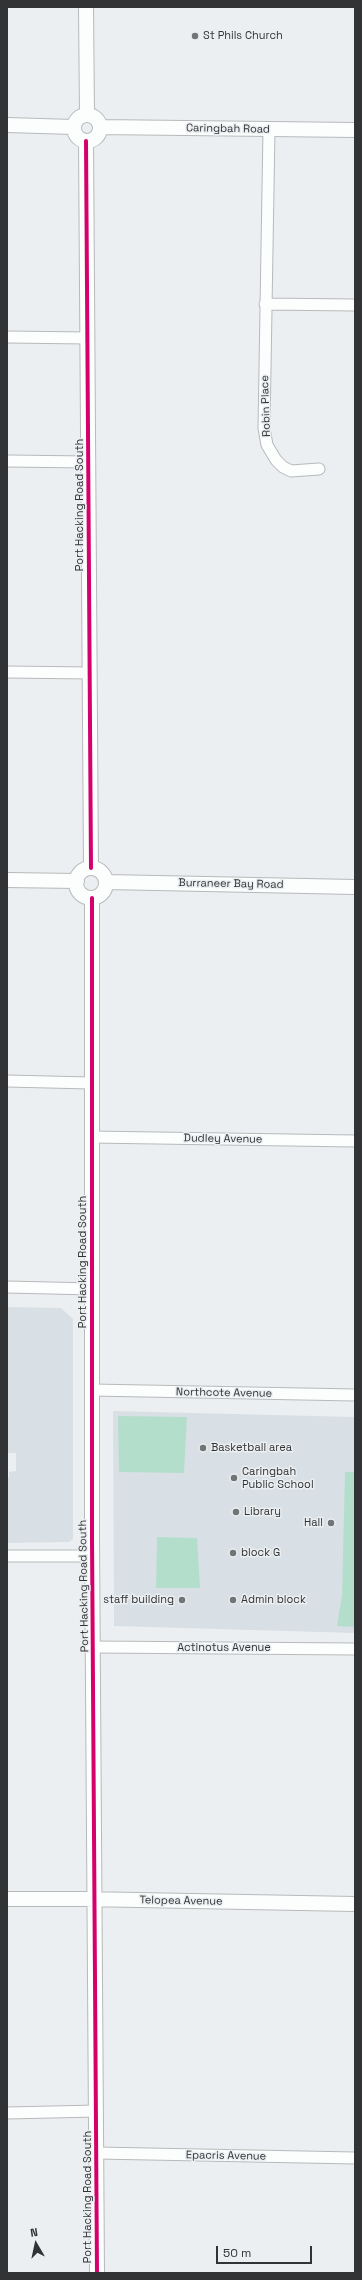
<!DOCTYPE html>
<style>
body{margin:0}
#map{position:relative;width:362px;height:2280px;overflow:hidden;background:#eceff1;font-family:"Space Grotesk",sans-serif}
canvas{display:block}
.frame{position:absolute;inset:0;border:8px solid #313334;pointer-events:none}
.north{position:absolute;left:16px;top:2224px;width:40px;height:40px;-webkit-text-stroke:3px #ebeff2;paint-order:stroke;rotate:351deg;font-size:11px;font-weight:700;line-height:16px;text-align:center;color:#313334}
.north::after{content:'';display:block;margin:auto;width:14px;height:18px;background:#313334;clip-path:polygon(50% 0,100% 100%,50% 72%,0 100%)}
.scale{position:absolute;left:216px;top:2246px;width:96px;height:18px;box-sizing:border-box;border:2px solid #313334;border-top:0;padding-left:5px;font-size:12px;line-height:14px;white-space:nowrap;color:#313334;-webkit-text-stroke:3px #ebeff2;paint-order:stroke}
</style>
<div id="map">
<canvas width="362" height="2280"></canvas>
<div class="frame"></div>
<div class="north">N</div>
<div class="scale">50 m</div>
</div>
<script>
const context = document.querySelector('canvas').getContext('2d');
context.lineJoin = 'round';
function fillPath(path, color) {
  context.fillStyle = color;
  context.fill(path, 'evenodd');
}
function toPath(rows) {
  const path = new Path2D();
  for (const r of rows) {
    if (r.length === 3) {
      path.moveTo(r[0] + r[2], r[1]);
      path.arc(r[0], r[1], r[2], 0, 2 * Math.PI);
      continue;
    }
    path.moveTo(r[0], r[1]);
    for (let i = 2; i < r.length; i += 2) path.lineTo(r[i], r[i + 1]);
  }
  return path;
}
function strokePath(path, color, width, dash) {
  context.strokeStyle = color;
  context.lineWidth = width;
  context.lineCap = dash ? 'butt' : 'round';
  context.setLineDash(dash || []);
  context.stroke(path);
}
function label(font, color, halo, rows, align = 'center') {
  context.font = font + ' "Space Grotesk",sans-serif';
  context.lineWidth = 3;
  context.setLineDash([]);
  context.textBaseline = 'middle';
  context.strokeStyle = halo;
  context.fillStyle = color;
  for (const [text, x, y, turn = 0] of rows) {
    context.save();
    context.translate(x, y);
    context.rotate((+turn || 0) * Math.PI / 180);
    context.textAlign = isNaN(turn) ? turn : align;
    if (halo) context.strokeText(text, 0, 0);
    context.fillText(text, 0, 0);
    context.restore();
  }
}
fillPath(toPath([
 [7,1307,61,1308,73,1319,73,1539,69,1542,7,1543,7,1480,9,1477,9,1472,16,1471,16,1453,7,1453],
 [113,1411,355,1417,355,1633,114,1626]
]), '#d8e0e5');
fillPath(toPath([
 [118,1416,187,1417,184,1473,119,1472],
 [345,1472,355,1472,355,1627,337,1626,342,1595],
 [157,1537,197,1538,200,1588,156,1588]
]), '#b4decc');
const minor = toPath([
 [269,129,264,428,267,445,276,460,283,467,291,471,319,469],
 [265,304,355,305],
 [7,337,88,338],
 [7,461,89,462],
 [7,672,90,673],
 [7,1081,90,1083],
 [91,1137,355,1141],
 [7,1287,93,1289],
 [92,1390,355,1395],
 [7,1556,93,1556],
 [94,1647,355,1649],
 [7,2113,97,2111],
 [97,2153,355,2158]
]);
const tertiary = toPath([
 [86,7,87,115],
 [87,128,13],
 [7,125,74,127],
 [100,127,355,130],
 [86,141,91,868],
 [91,883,15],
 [7,880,77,881],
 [106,882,355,887],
 [92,898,92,1539,97,2273],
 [7,1899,84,1899,355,1904]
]);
strokePath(minor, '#b7b9bb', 13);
strokePath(tertiary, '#b7b9bb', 16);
strokePath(minor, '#fcfdfd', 11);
strokePath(tertiary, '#fcfdfd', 14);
strokePath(toPath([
 [86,141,91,868],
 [92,898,92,1539,97,2273]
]), '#d6006c', 4);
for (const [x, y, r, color] of [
 [195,36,4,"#727576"],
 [203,1448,4,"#727576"],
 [234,1478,4,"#727576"],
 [236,1512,4,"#727576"],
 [331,1523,4,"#727576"],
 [233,1553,4,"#727576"],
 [182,1600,4,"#727576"],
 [233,1600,4,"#727576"]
]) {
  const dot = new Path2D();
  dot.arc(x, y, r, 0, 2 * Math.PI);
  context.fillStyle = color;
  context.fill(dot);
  strokePath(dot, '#ebeff2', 1.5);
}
label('11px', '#313334', '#ebeff2', [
 ["St Phils Church",203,36],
 ["Basketball area",211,1448],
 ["Caringbah",242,1472],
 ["Public School",242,1485],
 ["Library",244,1512],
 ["Hall",323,1523,"right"],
 ["block G",241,1553],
 ["staff building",174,1600,"right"],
 ["Admin block",241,1600]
], 'left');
label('11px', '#313334', '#ebeff2', [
 ["Caringbah Road",228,129,1],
 ["Robin Place",266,406,-92],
 ["Port Hacking Road South",80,505,-90],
 ["Burraneer Bay Road",231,884,1],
 ["Dudley Avenue",223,1139,1],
 ["Port Hacking Road South",83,1262,-90],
 ["Northcote Avenue",224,1393,1],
 ["Port Hacking Road South",84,1586,-91],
 ["Actinotus Avenue",224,1648],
 ["Telopea Avenue",181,1901,1],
 ["Epacris Avenue",226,2156,1],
 ["Port Hacking Road South",88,2197,-90]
]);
</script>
